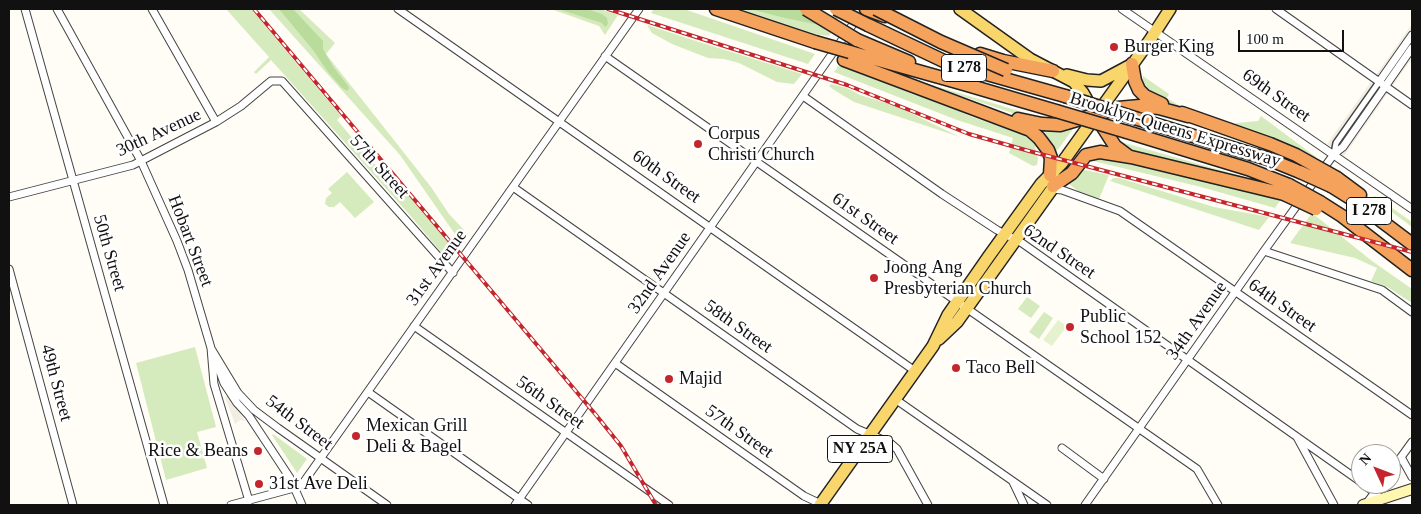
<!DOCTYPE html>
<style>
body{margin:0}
#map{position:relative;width:1421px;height:514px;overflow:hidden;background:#fffdf5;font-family:Georgia,serif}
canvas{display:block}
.frame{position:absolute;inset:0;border:10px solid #111;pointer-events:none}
.north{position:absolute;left:1351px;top:444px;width:50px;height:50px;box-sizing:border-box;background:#fff;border:1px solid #a0a0a0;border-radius:50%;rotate:313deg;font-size:14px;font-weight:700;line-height:20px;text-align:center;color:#111}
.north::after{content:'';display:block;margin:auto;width:18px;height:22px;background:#c4262e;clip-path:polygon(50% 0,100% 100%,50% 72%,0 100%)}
.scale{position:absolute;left:1238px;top:30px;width:106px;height:22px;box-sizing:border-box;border:2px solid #111;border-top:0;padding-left:6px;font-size:15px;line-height:18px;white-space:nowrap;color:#111;-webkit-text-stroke:4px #fff;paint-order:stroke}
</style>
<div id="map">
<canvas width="1421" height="514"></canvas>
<div class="frame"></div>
<div class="north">N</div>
<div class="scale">100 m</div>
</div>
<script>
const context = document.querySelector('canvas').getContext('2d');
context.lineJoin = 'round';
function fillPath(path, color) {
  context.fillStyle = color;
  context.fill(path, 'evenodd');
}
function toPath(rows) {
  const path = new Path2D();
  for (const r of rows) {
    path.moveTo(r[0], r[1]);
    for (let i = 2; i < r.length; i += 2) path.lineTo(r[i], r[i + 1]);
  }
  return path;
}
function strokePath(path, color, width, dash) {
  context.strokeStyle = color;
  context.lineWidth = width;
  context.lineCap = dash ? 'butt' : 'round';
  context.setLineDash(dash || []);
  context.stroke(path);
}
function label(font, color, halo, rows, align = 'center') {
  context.font = font + ' Georgia,serif';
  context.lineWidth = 5;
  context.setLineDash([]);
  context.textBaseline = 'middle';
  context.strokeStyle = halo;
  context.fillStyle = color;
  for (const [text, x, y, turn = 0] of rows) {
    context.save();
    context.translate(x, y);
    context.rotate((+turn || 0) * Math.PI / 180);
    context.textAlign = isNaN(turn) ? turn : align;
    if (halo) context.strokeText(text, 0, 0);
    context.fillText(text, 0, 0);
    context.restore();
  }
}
fillPath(toPath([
 [226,9,251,9,341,116,337,120,383,174,390,176,414,201,453,248,446,258,408,213,271,60,256,74,254,72,269,57],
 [269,9,299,9,335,43,326,54,431,187,449,214,465,231,459,240,400,155],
 [551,9,600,9,618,15,605,35,599,26],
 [654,9,684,9,815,54,808,64,651,13],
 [739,9,817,9,838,18,829,36,812,34],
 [647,25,696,41,802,74,794,84,777,82,739,63,724,59,708,58,672,44,652,33],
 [840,64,868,74,912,94,943,103,972,117,1028,136,1034,142,1038,159,1037,165,1033,166,1009,153,1013,138,957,120,834,72],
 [1143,76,1169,94,1167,98,1188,111,1156,97,1142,88,1144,85,1142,80],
 [831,84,847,88,860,95,896,106,960,137,854,102,834,90,829,86],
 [932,85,1049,120,1033,120,932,86],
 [1261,116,1316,157,1314,159,1233,127,1236,123,1258,121],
 [1075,126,1056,152,1043,129],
 [1121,142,1245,177,1253,180,1128,151],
 [1095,155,1281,199,1275,208,1201,187,1089,160],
 [1080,169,1109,175,1099,199,1082,194,1069,184],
 [347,172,374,202,355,218,340,202,334,207,329,207,325,204,326,198,332,193,328,189],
 [1113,178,1119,178,1214,207,1269,217,1259,230,1110,181],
 [1375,196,1412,222,1412,227,1373,198],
 [1312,213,1372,261,1412,289,1412,303,1389,288,1371,281,1377,268,1355,258,1290,243],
 [1027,297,1040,306,1031,318,1018,309],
 [1044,312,1053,318,1039,339,1029,332],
 [195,347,216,427,197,432,207,468,166,480,136,363],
 [273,434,307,459,297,473,272,435]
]), '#d5ebbd');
fillPath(toPath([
 [279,9,293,9,323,41,323,49,334,68,349,87,348,91,342,88,328,72,313,50],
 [558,9,587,9,602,14,607,18,608,24,605,27,602,23],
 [750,9,805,9,829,27,785,18]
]), '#b9dc9c');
fillPath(toPath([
 [1058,320,1067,326,1052,346,1043,340]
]), '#e6f2cf');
fillPath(toPath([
 [1412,24,1412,58,1344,156,1327,144],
 [229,395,245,421,240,420,235,424,225,397]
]), '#f1ede2');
const pedestrian = toPath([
 [1334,154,1336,143,1379,82]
]);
const minor = toPath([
 [25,9,164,505],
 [57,9,141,161,177,241,188,270,211,348,214,384,249,501],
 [152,9,216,122],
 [398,9,915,371],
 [1122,9,1412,209],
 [1276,9,1412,105],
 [605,56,1197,469,1218,505],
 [1379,82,1412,35],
 [803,96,942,194,997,230,1022,243,1361,482],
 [513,187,857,429,890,443,897,449,928,505],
 [1052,189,1062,190,1120,211,1412,415],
 [9,197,133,165,216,122,241,106,271,81,282,81,453,273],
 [1264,251,1382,290,1412,312],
 [9,269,73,505],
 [414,326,669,505],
 [212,350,238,393,254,410,278,428,387,505],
 [615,363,804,496,823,505],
 [217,364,224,383,237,403,249,416,290,478,302,505],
 [368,392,528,505],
 [895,399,1047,505],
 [1297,437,1334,505],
 [1062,448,1104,479],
 [1401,457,1412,477],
 [1391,471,1412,442],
 [1013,482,1024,505],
 [1363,484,1377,494],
 [1366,504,1381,484],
 [231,505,294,488,303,483,639,9],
 [515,505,858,17],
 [1085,505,1264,251,1334,154,1343,147,1412,48]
]);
const secondary = toPath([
 [1363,505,1412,489]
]);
const primary = toPath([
 [960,9,1030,59,1074,82,1083,93,1092,109],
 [1067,75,1087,80,1101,81,1129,66],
 [939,339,957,322,1052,189,1056,179],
 [820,505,933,346,948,315,989,256,1041,184,1062,163,1150,40,1170,9]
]);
const motorway = toPath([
 [716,9,815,42],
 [866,9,885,16],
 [868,25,948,63,1065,96],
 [857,40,909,62],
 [850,52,964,84,1056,111],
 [980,54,1003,61,1053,71],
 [844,60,1030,130,1039,138,1048,150,1051,158,1050,175],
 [1132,64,1135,81,1139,90,1145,96,1162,104],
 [1182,113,1270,144],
 [1097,118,1115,146,1127,155],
 [1018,119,1042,124,1060,125,1118,108,1140,106,1159,108,1188,116],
 [1138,119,1268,159,1300,172],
 [1127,132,1248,169,1289,185],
 [1337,178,1360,195],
 [1053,186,1072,173,1086,155,1100,152,1131,157,1284,194],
 [1331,186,1355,201,1412,244],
 [1320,202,1342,216,1412,270]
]);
strokePath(pedestrian, '#444', 8);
strokePath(minor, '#444', 9);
strokePath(secondary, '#333', 12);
strokePath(primary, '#222', 14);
strokePath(motorway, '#222', 15);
strokePath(pedestrian, '#fff', 5);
strokePath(minor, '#fff', 7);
strokePath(secondary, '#fff6b0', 10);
strokePath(primary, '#f9d66b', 11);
strokePath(motorway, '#f5a25d', 12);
const rail = toPath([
 [254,9,596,415,621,446,656,505],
 [608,9,847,85,969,134,1029,151,1412,252]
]);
strokePath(rail, '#c4262e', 4);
strokePath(rail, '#fff', 2, [5.5]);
const motorwayBridge = toPath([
 [806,9,857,40],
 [836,9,868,25],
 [876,9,941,42,1006,70],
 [815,42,850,52],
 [1065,96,1138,119],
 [1056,111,1127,132],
 [1270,144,1296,155,1337,178],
 [1300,172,1331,186],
 [1289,185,1320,202],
 [1284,194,1316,209]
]);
strokePath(motorwayBridge, '#222', 15, []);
strokePath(motorwayBridge, '#f5a25d', 12);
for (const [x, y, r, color] of [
 [1114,47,5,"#c4262e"],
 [698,144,5,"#c4262e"],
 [874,278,5,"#c4262e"],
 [1070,327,5,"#c4262e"],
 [956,368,5,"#c4262e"],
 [669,379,5,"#c4262e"],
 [356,436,5,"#c4262e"],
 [258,451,5,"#c4262e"],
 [259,484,5,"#c4262e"]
]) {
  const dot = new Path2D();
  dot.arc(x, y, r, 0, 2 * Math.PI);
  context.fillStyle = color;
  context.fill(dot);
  strokePath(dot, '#fff', 2);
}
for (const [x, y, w] of [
 [964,68,45],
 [1369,211,45],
 [860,449,65]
]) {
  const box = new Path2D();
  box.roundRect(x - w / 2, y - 13.5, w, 27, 4);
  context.fillStyle = '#fff';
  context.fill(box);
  strokePath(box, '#111', 1);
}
label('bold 16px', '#111', null, [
 ["I 278",964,68],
 ["I 278",1369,211],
 ["NY 25A",860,449]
]);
label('18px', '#111', '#fff', [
 ["Burger King",1124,47],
 ["Corpus",708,134],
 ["Christi Church",708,155],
 ["Joong Ang",884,268],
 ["Presbyterian Church",884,289],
 ["Public",1080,317],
 ["School 152",1080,338],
 ["Taco Bell",966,368],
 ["Majid",679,379],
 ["Mexican Grill",366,426],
 ["Deli & Bagel",366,447],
 ["Rice & Beans",248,451,"right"],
 ["31st Ave Deli",269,484]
], 'left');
label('18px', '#111', '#fff', [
 ["69th Street",1276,96,35],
 ["Brooklyn-Queens Expressway",1175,130,17],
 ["30th Avenue",159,133,-25],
 ["57th Street",379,167,48],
 ["60th Street",666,177,35],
 ["61st Street",865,219,35],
 ["Hobart Street",190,241,69],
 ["62nd Street",1059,252,34],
 ["50th Street",109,253,74],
 ["31st Avenue",437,268,-54],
 ["32nd Avenue",660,273,-55],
 ["64th Street",1282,306,35],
 ["34th Avenue",1197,321,-55],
 ["58th Street",738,327,35],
 ["49th Street",56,383,75],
 ["56th Street",550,403,35],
 ["54th Street",299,423,37],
 ["57th Street",739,432,35]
]);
</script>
